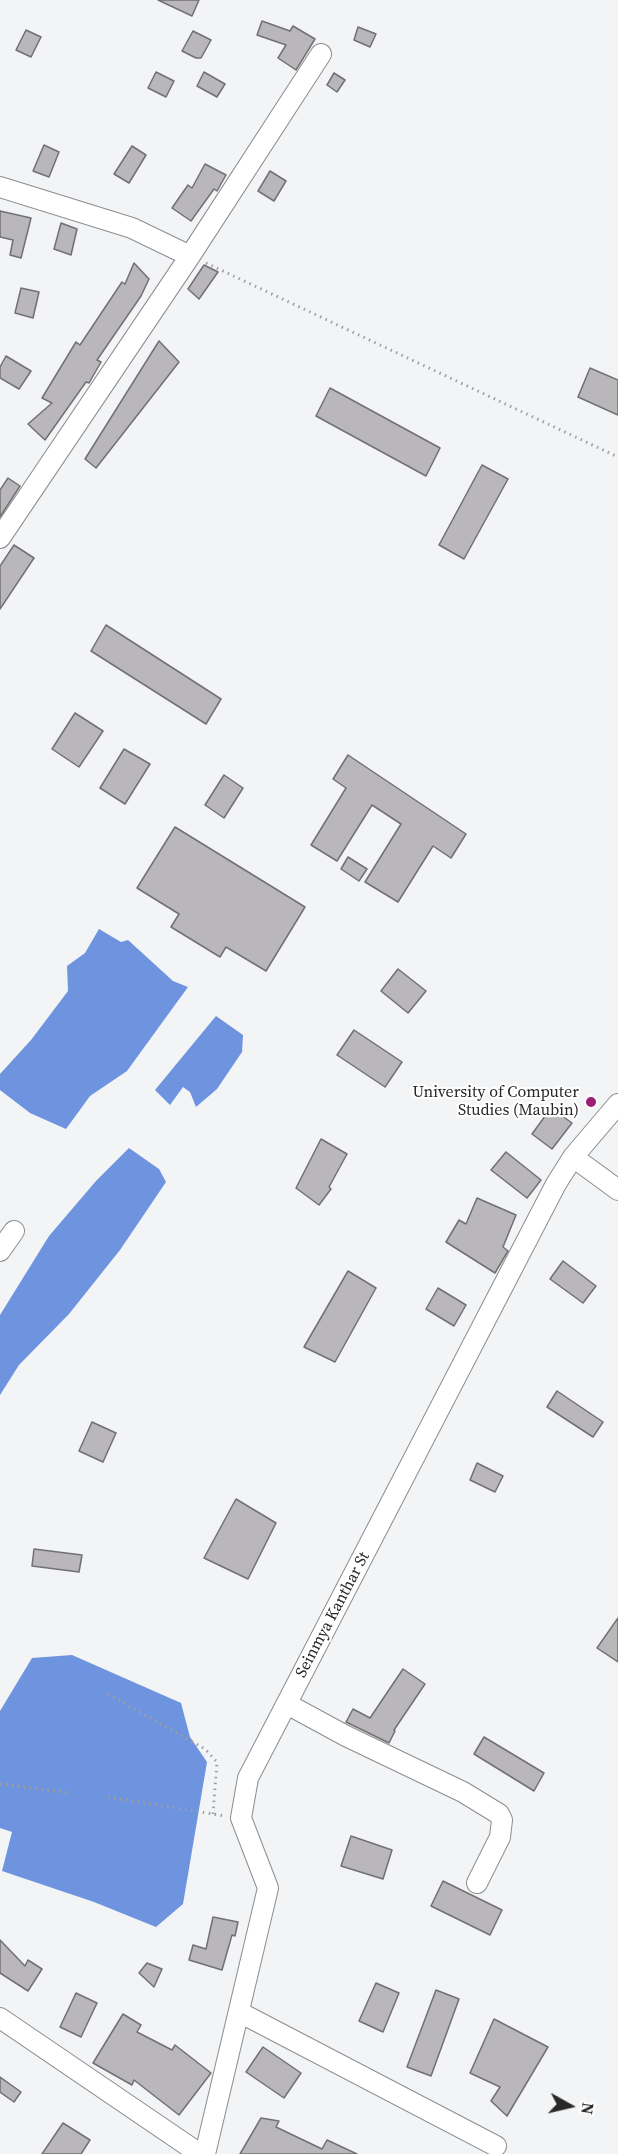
<!DOCTYPE html>
<style>
body{margin:0}
#map{position:relative;width:618px;height:2154px;overflow:hidden;background:#f3f4f6;font-family:"Source Serif 4",serif}
canvas{display:block}
.north{position:absolute;left:540px;top:2076px;width:60px;height:60px;-webkit-text-stroke:4px #fff;paint-order:stroke;rotate:98deg;font-size:16px;font-weight:700;line-height:24px;text-align:center;color:#282829}
.north::after{content:'';display:block;margin:auto;width:21px;height:27px;background:#282829;clip-path:polygon(50% 0,100% 100%,50% 72%,0 100%)}
</style>
<div id="map">
<canvas width="618" height="2154"></canvas>
<div class="north">N</div>
</div>
<script>
const context = document.querySelector('canvas').getContext('2d');
context.lineJoin = 'round';
function fillPath(path, color) {
  context.fillStyle = color;
  context.fill(path, 'evenodd');
}
function toPath(rows) {
  const path = new Path2D();
  for (const r of rows) {
    path.moveTo(r[0], r[1]);
    for (let i = 2; i < r.length; i += 2) path.lineTo(r[i], r[i + 1]);
  }
  return path;
}
function strokePath(path, color, width, dash) {
  context.strokeStyle = color;
  context.lineWidth = width;
  context.lineCap = dash ? 'butt' : 'round';
  context.setLineDash(dash || []);
  context.stroke(path);
}
function label(font, color, halo, rows, align = 'center') {
  context.font = font + ' "Source Serif 4",serif';
  context.lineWidth = 4.5;
  context.setLineDash([]);
  context.textBaseline = 'middle';
  context.strokeStyle = halo;
  context.fillStyle = color;
  for (const [text, x, y, turn = 0] of rows) {
    context.save();
    context.translate(x, y);
    context.rotate((+turn || 0) * Math.PI / 180);
    context.textAlign = isNaN(turn) ? turn : align;
    if (halo) context.strokeText(text, 0, 0);
    context.fillText(text, 0, 0);
    context.restore();
  }
}
fillPath(toPath([
 [99,929,121,942,128,940,173,981,188,987,127,1071,90,1096,66,1129,30,1113,0,1090,0,1074,31,1040,68,991,67,966,85,953],
 [216,1016,243,1035,242,1052,217,1089,196,1107,190,1092,183,1087,170,1105,155,1090],
 [129,1148,159,1169,166,1182,120,1250,69,1314,19,1365,0,1395,0,1315,49,1236,96,1181],
 [72,1655,181,1703,190,1737,207,1762,183,1904,156,1927,94,1902,2,1871,12,1832,0,1828,0,1711,32,1658]
]), '#6e93df');
const building = toPath([
 [158,0,199,0,192,16,158,0],
 [262,21,290,31,293,26,315,39,296,70,278,58,286,45,257,35,262,21],
 [358,27,376,34,370,47,354,40,358,27],
 [26,30,41,37,31,57,16,50,26,30],
 [193,31,211,40,201,58,196,58,182,51,193,31],
 [156,72,174,81,166,97,148,88,156,72],
 [204,72,225,84,217,97,197,86,204,72],
 [334,73,345,80,337,92,327,85,334,73],
 [44,145,59,152,49,177,33,171,44,145],
 [132,146,146,155,129,183,114,174,132,146],
 [205,164,226,175,217,191,214,189,191,221,172,208,188,185,192,188,205,164],
 [270,171,286,181,274,201,258,191,270,171],
 [0,211,31,218,21,258,10,255,13,240,0,237,0,211],
 [61,223,77,229,71,255,54,249,61,223],
 [134,263,149,279,141,296,97,360,101,362,89,383,86,382,45,440,28,424,52,403,42,398,76,342,80,345,122,282,125,284,134,263],
 [204,265,218,272,199,299,188,289,204,265],
 [21,288,39,292,33,318,15,313,21,288],
 [159,341,179,362,96,468,85,459,159,341],
 [6,356,31,371,19,389,0,378,0,367,6,356],
 [590,368,618,380,618,415,578,397,590,368],
 [330,388,440,448,426,476,316,416,330,388],
 [482,465,508,479,464,559,439,545,482,465],
 [8,478,20,486,0,517,0,490,8,478],
 [14,545,34,558,0,609,0,566,14,545],
 [106,625,221,699,206,724,91,651,106,625],
 [75,713,103,731,79,767,52,749,75,713],
 [124,749,150,764,125,804,100,788,124,749],
 [348,755,466,834,451,858,433,846,398,902,365,882,401,824,372,805,337,861,311,845,346,788,333,779,348,755],
 [224,775,243,788,224,818,205,805,224,775],
 [175,827,305,907,266,971,226,947,220,957,171,927,179,914,137,888,175,827],
 [348,857,367,869,359,881,341,869,348,857],
 [398,969,426,991,408,1013,381,991,398,969],
 [354,1030,402,1062,385,1087,337,1055,354,1030],
 [551,1108,572,1123,552,1149,532,1134,551,1108],
 [321,1139,347,1154,329,1187,331,1189,319,1205,296,1188,321,1139],
 [506,1152,541,1180,527,1198,491,1170,506,1152],
 [477,1198,516,1215,503,1247,508,1251,495,1273,446,1242,459,1220,466,1224,477,1198],
 [563,1261,596,1286,583,1303,550,1279,563,1261],
 [348,1271,376,1288,335,1362,304,1347,348,1271],
 [438,1288,466,1305,454,1326,426,1309,438,1288],
 [557,1391,603,1422,593,1437,547,1407,557,1391],
 [92,1422,116,1433,103,1462,79,1451,92,1422],
 [477,1463,503,1476,495,1492,470,1480,477,1463],
 [236,1499,276,1523,248,1579,204,1558,236,1499],
 [34,1549,82,1555,79,1572,32,1566,34,1549],
 [618,1618,618,1662,597,1648,618,1618],
 [403,1669,425,1684,394,1730,395,1731,389,1743,346,1722,353,1709,370,1718,403,1669],
 [484,1737,544,1773,534,1791,474,1754,484,1737],
 [351,1836,392,1850,383,1879,341,1866,351,1836],
 [443,1881,502,1910,490,1935,431,1906,443,1881],
 [213,1917,238,1922,235,1936,232,1935,222,1970,189,1960,193,1945,206,1949,213,1917],
 [0,1940,25,1966,28,1960,42,1969,28,1991,0,1973,0,1940],
 [147,1963,162,1969,154,1987,139,1973,147,1963],
 [376,1983,399,1993,383,2032,359,2021,376,1983],
 [436,1990,459,1999,431,2076,407,2067,436,1990],
 [76,1993,97,2003,81,2037,60,2027,76,1993],
 [123,2014,141,2025,137,2032,172,2050,175,2045,211,2073,179,2115,134,2080,132,2085,93,2063,123,2014],
 [494,2019,548,2047,507,2116,491,2101,500,2087,470,2073,494,2019],
 [263,2047,301,2073,284,2098,246,2072,263,2047],
 [0,2077,21,2092,14,2102,0,2092,0,2077],
 [261,2118,279,2121,276,2127,322,2149,327,2140,357,2154,240,2154,261,2118],
 [63,2123,90,2140,81,2154,42,2154,63,2123]
]);
fillPath(building, '#b9b7b9');
strokePath(building, '#717072', 1.5);
const minor = toPath([
 [0,187,132,228,190,256],
 [0,538,190,256,321,54],
 [573,1157,618,1104],
 [0,1251,14,1231],
 [287,1704,346,1736,463,1792,499,1814,502,1820,500,1837,477,1883],
 [239,2012,496,2146],
 [0,2018,200,2154],
 [205,2154,268,1888,241,1818,248,1778,556,1184,573,1157,618,1190]
]);
strokePath(minor, '#8c8d8f', 22);
strokePath(toPath([
 [206,263,618,457],
 [108,1694,205,1749,217,1762,213,1814],
 [0,1784,70,1793],
 [108,1797,225,1816]
]), '#9f9fa1', 3, [1.5, 4.5]);
strokePath(minor, '#fff', 20);
for (const [x, y, r, color] of [
 [591,1102,6,"#9d1e73"]
]) {
  const dot = new Path2D();
  dot.arc(x, y, r, 0, 2 * Math.PI);
  context.fillStyle = color;
  context.fill(dot);
  strokePath(dot, '#fff', 2);
}
label('16px', '#282829', '#fff', [
 ["University of Computer",579,1093],
 ["Studies (Maubin)",579,1111]
], 'right');
label('16px', '#282829', '#fff', [
 ["Seinmya Kanthar St",333,1615,-62]
]);
</script>
